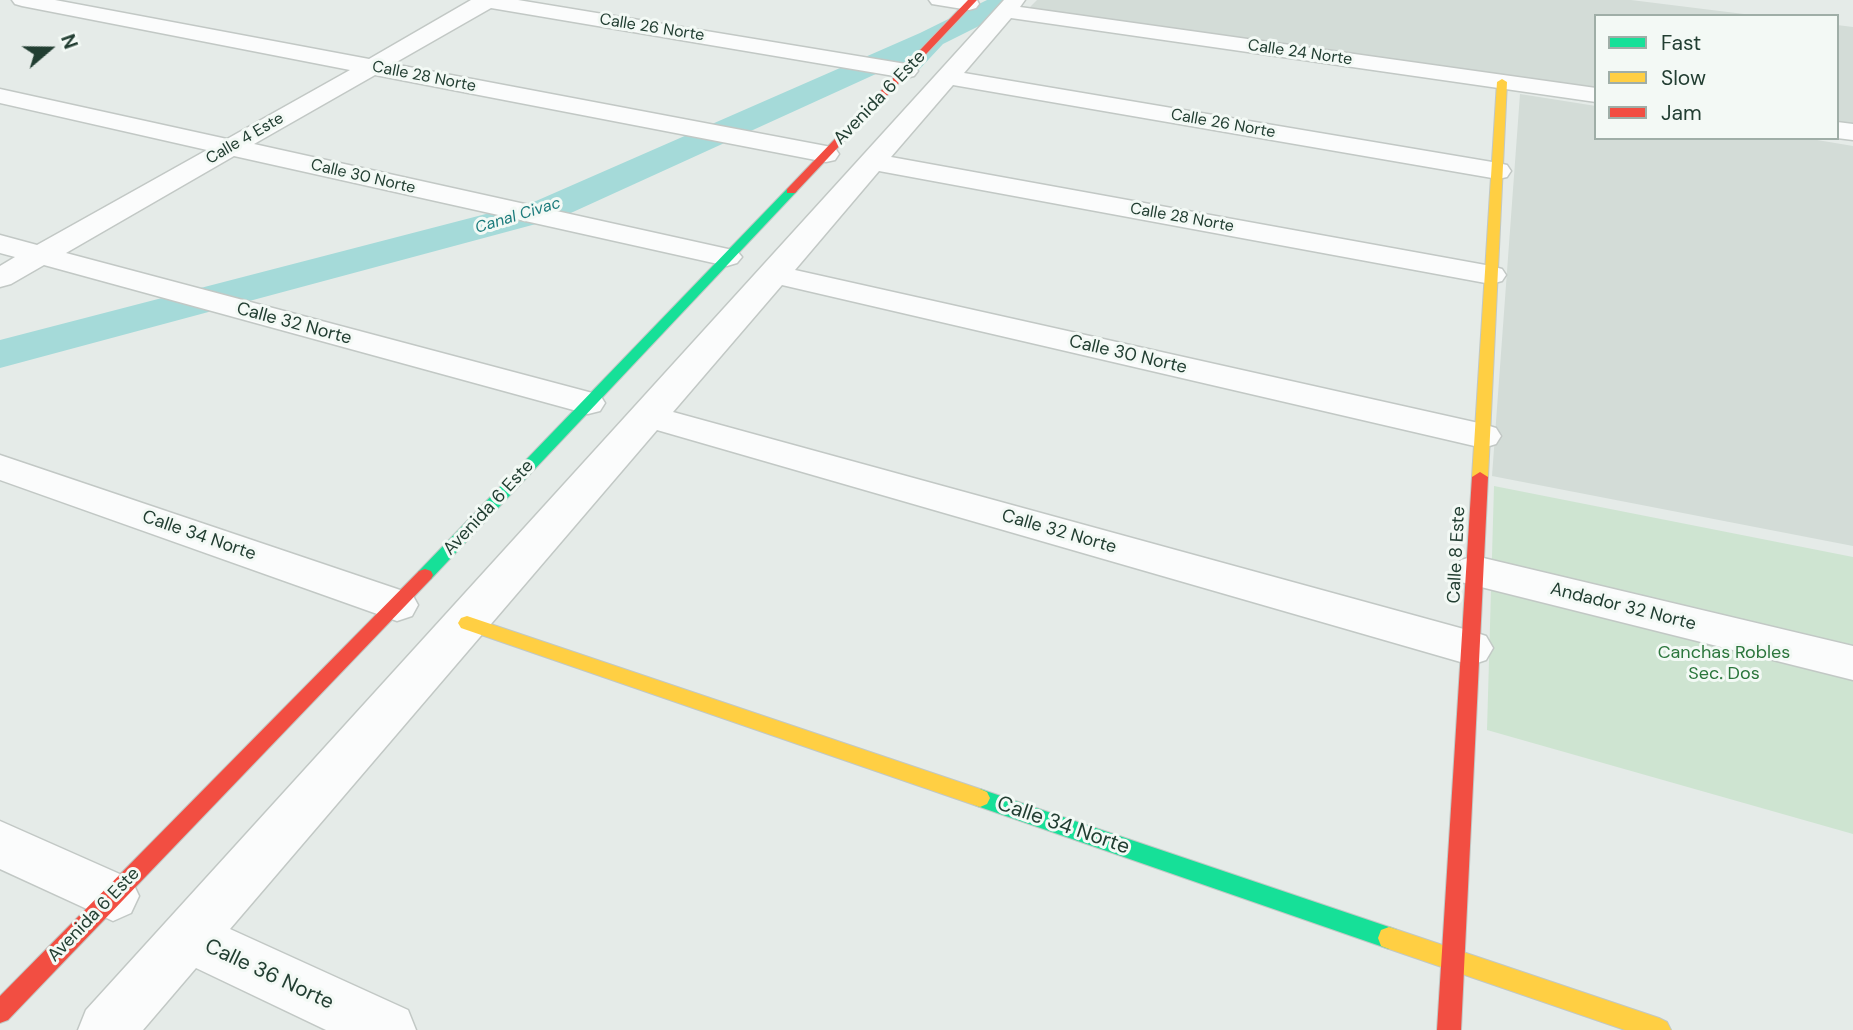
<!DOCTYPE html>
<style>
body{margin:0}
#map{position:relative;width:1853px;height:1030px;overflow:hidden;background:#e5ebe8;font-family:"DM Sans",sans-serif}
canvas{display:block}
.legend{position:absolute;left:1594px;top:14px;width:245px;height:126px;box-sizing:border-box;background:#f3f9f5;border:2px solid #9faea7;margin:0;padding:9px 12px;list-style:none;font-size:21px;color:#223e32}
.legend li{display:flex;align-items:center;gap:14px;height:35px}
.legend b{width:35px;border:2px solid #9faea7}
.north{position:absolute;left:14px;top:14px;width:70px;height:70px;-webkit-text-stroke:5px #f3f9f5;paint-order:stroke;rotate:70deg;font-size:19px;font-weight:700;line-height:28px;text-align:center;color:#223e32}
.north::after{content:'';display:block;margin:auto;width:24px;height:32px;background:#223e32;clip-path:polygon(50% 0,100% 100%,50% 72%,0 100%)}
</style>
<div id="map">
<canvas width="1853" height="1030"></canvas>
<ul class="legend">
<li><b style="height:9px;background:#16e098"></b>Fast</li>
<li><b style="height:9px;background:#ffcf43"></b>Slow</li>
<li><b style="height:9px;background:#f24e42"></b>Jam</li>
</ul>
<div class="north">N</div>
</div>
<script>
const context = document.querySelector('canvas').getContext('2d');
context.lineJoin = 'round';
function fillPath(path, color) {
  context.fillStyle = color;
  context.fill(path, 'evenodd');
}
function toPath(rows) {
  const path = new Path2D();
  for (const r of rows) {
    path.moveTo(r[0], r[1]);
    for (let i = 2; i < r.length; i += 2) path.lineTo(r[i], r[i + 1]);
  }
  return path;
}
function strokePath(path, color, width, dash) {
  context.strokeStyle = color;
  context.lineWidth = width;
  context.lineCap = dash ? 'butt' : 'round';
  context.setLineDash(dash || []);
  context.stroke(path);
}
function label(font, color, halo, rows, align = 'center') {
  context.font = font + ' "DM Sans",sans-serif';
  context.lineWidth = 6;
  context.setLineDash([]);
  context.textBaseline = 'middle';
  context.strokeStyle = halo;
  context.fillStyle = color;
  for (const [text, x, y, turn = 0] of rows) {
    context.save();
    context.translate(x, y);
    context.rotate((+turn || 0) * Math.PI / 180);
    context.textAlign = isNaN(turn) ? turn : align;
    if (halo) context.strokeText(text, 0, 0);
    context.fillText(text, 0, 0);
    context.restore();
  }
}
fillPath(toPath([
 [1037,0,1631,0,1760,16,1596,16,1596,88,1029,8],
 [1837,25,1853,27,1853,125,1837,123],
 [1520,94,1596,106,1596,138,1805,138,1853,146,1853,546,1492,476]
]), '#d3dcd7');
fillPath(toPath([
 [1494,486,1853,557,1853,834,1487,730]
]), '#cee4d1');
fillPath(toPath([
 [987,0,1023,0,1019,6,943,44,915,74,904,76,893,74,889,68,562,217,0,368,0,340,536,201,920,33,987,0]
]), '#a5dad9');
const street = toPath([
 [12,0,55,0,369,59,471,0,518,0,906,64,914,66,918,71,914,76,906,78,491,8,393,64,826,146,835,148,839,154,835,160,826,162,375,75,254,144,737,251,742,257,737,263,727,266,234,156,66,253,600,395,605,403,600,411,588,414,44,265,11,284,0,287,0,266,15,257,0,253,0,235,37,245,207,150,0,103,0,89,227,139,350,70,22,6,15,4,12,0],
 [929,0,977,0,979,4,976,8,969,10,932,4,929,0],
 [1004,0,1025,0,1020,7,1596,88,1596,102,1011,18,964,73,1498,163,1507,165,1511,171,1507,177,1498,179,953,85,891,157,1491,266,1502,269,1506,275,1502,281,1491,284,879,171,795,270,1483,424,1496,428,1501,436,1496,444,1483,448,782,285,673,412,1471,631,1486,636,1493,648,1486,660,1471,665,657,430,230,929,408,1010,416,1030,326,1030,196,968,143,1030,78,1030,86,1010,1004,0],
 [1837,122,1853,124,1853,140,1837,138,1837,122],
 [0,455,412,594,418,605,412,616,397,621,0,480,0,455],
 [1475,556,1853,646,1853,680,1461,582,1455,571,1461,560,1475,556],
 [0,821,131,879,139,896,131,913,113,921,0,869,0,821]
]);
const fast = toPath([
 [787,189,797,191,431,579,419,579,417,575,419,571,787,189],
 [980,789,1389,927,1397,930,1400,938,1397,946,1389,949,980,807,973,804,970,798,973,792,980,789]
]);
const slow = toPath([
 [1502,79,1507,82,1488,477,1480,482,1472,477,1497,82,1502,79],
 [467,616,980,789,987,792,990,798,987,804,980,807,461,628,458,623,461,618,467,616],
 [1389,927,1659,1018,1667,1022,1671,1030,1625,1030,1389,949,1381,946,1378,938,1381,930,1389,927]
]);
const jam = toPath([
 [968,0,977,0,795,193,787,193,787,189,968,0],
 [1480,472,1488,477,1461,1030,1437,1030,1472,477,1480,472],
 [425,569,431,571,433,575,431,579,8,1020,0,1023,0,996,419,571,425,569]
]);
strokePath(street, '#c2c8c5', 3);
strokePath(fast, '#c1c8c5', 2);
strokePath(slow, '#c1c8c5', 2);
strokePath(jam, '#c1c8c5', 2);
fillPath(street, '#fbfcfc');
fillPath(fast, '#16e098');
fillPath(slow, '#ffcf43');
fillPath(jam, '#f24e42');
label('16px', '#223e32', '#f3f9f5', [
 ["Calle 26 Norte",652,28,9],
 ["Calle 24 Norte",1300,53,8],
 ["Calle 28 Norte",424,77,11],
 ["Calle 26 Norte",1223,124,10],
 ["Calle 4 Este",245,139,-30],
 ["Calle 30 Norte",363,177,13],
 ["Calle 28 Norte",1182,218,10]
]);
label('italic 16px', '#1b7b7c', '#f3f9f5', [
 ["Canal Civac",518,216,-17]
]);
label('18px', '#223e32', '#f3f9f5', [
 ["Avenida 6 Este",880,98,-46],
 ["Calle 32 Norte",294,324,15],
 ["Calle 30 Norte",1128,355,13],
 ["Avenida 6 Este",489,508,-47],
 ["Calle 32 Norte",1059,532,16],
 ["Calle 34 Norte",199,536,19],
 ["Calle 8 Este",1457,555,-87],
 ["Andador 32 Norte",1623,607,14],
 ["Avenida 6 Este",94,915,-46]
]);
label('18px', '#2b763c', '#f3f9f5', [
 ["Canchas Robles",1724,653],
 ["Sec. Dos",1724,674]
]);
label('21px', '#223e32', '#f3f9f5', [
 ["Calle 34 Norte",1063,826,19],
 ["Calle 36 Norte",269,975,25]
]);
</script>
